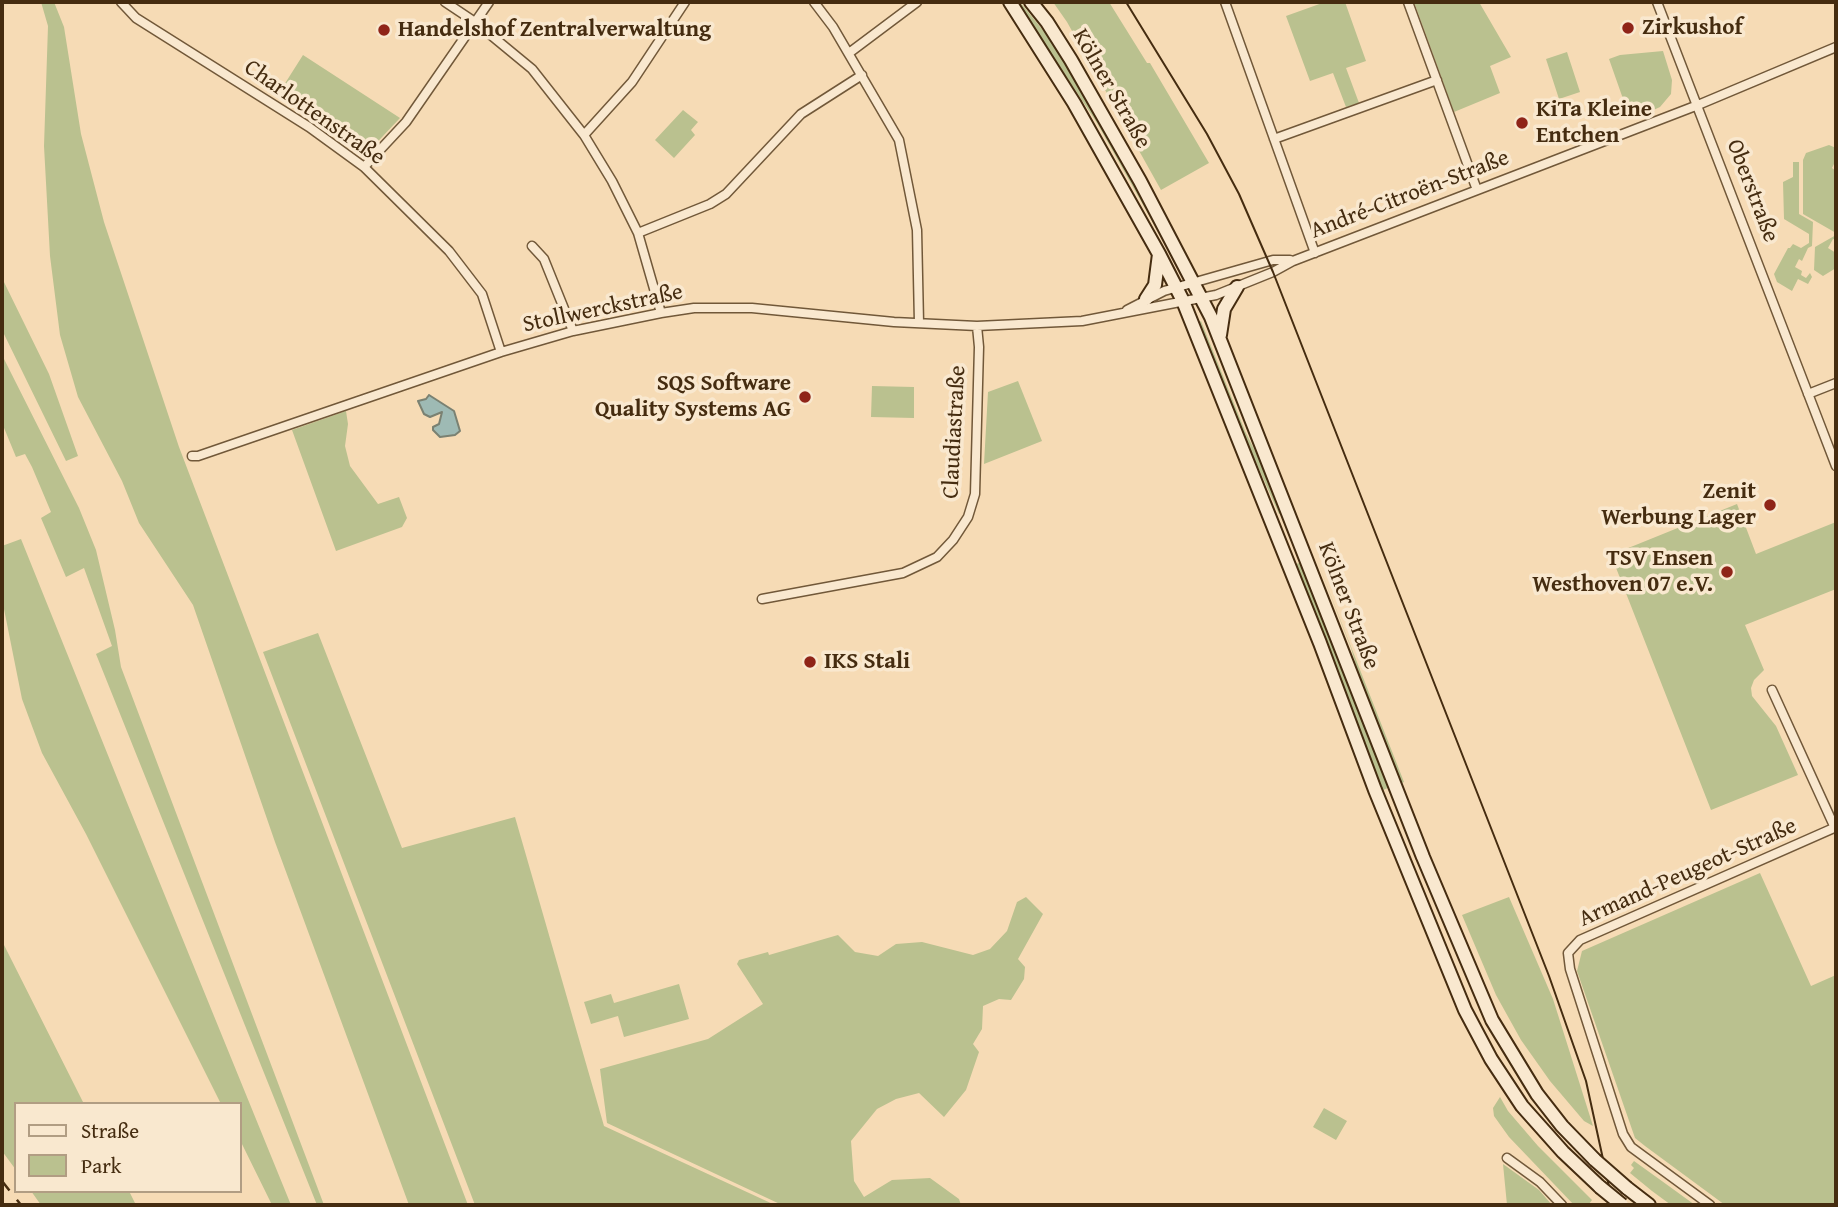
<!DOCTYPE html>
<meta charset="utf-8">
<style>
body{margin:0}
#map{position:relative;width:1838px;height:1207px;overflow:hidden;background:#f6dbb5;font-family:"Gentium Book Plus",serif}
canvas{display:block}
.frame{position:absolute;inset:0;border:4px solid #452c10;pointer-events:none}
.legend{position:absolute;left:14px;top:1102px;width:228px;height:91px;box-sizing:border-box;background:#f9e8cf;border:2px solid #b19d83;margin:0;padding:9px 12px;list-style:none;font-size:21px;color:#452c10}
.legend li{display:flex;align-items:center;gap:14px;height:35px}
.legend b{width:35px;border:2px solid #b19d83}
</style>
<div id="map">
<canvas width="1838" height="1207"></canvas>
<div class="frame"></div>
<ul class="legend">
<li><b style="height:9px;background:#f9e8cf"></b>Straße</li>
<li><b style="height:19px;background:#bac18f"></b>Park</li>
</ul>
</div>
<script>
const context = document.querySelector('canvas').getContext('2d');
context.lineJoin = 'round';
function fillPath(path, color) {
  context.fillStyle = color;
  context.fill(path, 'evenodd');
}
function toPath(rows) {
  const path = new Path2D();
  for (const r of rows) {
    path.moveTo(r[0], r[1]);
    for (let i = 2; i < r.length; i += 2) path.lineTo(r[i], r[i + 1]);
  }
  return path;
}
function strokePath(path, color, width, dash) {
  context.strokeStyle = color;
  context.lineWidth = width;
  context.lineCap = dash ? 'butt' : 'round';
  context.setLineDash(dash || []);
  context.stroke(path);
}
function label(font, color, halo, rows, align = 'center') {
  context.font = font + ' "Gentium Book Plus",serif';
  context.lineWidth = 7;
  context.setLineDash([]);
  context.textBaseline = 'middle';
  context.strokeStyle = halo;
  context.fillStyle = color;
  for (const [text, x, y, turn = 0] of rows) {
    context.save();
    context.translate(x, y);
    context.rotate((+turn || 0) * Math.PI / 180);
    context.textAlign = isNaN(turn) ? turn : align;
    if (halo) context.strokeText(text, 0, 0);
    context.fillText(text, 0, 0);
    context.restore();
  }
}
fillPath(toPath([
 [41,2,54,2,64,27,81,134,104,222,179,447,468,1205,409,1205,275,842,193,605,139,523,122,481,78,397,60,335,50,256,44,146,48,26],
 [1017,2,1020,2,1059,50,1168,243,1179,269,1097,123],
 [1053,2,1109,2,1147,63,1150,63,1209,163,1161,190,1067,22],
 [1325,2,1345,2,1366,61,1346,68,1359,103,1346,107,1333,73,1310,81,1286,16],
 [1414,2,1479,2,1511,57,1490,66,1500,93,1454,112],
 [1663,51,1672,80,1671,94,1660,107,1634,119,1628,113,1609,59,1620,55],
 [1567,52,1580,92,1559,99,1546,59],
 [303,55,400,118,367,153,360,154,277,96],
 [683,110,698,122,691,130,695,135,674,158,655,140],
 [1829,145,1836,148,1836,160,1832,168,1836,171,1836,233,1803,214,1803,160,1806,153],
 [1793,162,1799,162,1799,214,1813,222,1812,246,1808,248,1802,261,1799,259,1795,267,1802,271,1801,275,1806,278,1810,273,1812,277,1808,284,1798,279,1792,291,1777,282,1774,274,1788,248,1790,248,1793,244,1801,248,1809,243,1809,234,1784,219,1783,182,1793,177],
 [1836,235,1836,240,1833,239,1828,248,1836,253,1836,268,1823,276,1814,270,1815,247],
 [2,278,49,374,78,456,66,461,2,330],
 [1201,321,1245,431,1266,473,1282,513,1279,514,1237,420,1199,322],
 [2,355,79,508,96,550,115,630,121,667,324,1205,317,1205,96,654,112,646,84,568,66,577,41,518,51,512,32,467,25,454,16,457,2,423],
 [1018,381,1042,441,984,464,988,392],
 [872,386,914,387,914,418,871,417],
 [346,411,348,424,345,446,350,466,378,504,399,497,407,518,402,527,336,551,292,430],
 [1737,504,1756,554,1836,522,1836,589,1745,625,1764,670,1754,680,1751,688,1752,696,1776,726,1798,775,1711,810,1611,555],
 [21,539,128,805,291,1205,272,1205,240,1140,240,1104,221,1104,86,834,42,753,22,699,2,599,2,546],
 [1315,555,1404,782,1401,783,1363,689,1351,648],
 [1298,563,1301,564,1390,787,1383,790,1296,565],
 [318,633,402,848,515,817,604,1126,775,1205,475,1205,263,652],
 [1760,873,1811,986,1836,975,1836,1205,1725,1205,1645,1146,1635,1138,1577,971,1582,951],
 [1026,897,1043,914,1018,959,1025,967,1024,979,1011,1000,999,999,983,1006,982,1029,973,1044,979,1052,966,1090,944,1117,919,1093,896,1099,877,1109,851,1141,854,1181,864,1197,892,1180,930,1178,959,1199,961,1205,782,1205,607,1123,600,1069,708,1039,763,1004,737,964,739,960,768,952,769,955,838,935,855,952,878,956,896,944,922,942,973,955,990,949,1007,931,1017,902],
 [1509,897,1553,999,1593,1126,1584,1121,1550,1081,1521,1040,1496,995,1462,915],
 [2,941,84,1104,16,1104,16,1170,2,1151],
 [679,984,689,1019,624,1037,618,1016,591,1024,584,1002,611,994,614,1003],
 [1500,1097,1508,1111,1538,1146,1592,1200,1589,1204,1590,1205,1574,1205,1509,1137,1494,1116,1493,1108],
 [1324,1108,1347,1121,1336,1140,1313,1127],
 [1634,1161,1666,1184,1695,1205,1671,1205,1652,1191,1630,1173,1634,1168,1631,1165],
 [1503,1164,1539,1190,1552,1205,1507,1205],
 [31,1191,129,1191,136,1205,41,1205]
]), '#bac18f');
const water = toPath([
 [429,395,454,411,460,431,455,435,440,437,433,430,433,427,439,424,442,412,430,417,424,414,418,401,426,399,429,395]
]);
fillPath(water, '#9ebab4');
strokePath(water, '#7a8172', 2);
const street = toPath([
 [121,2,136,18,309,127,364,167,449,251,482,294,501,352],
 [445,2,475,22,532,69,584,135,612,181,638,233,661,313],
 [814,2,833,27,899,140,917,230,919,323],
 [1225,2,1315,253],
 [1408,2,1477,190],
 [1657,2,1836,466],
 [849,53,917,2],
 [584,135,632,82,685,2],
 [1274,139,1437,80],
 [364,167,406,122,489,2],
 [638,233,710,204,726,194,801,114,862,75],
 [532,246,544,259,573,331],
 [1127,310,1164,291,1273,260,1290,260],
 [1808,394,1836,383],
 [192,456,198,456,501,352,573,331,661,313,694,308,752,308,894,322,977,326,1082,321,1216,295,1273,272,1293,261,1698,105,1836,47],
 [762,599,903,573,937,557,953,540,968,517,975,494,979,347,977,326],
 [1772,690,1835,828],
 [1507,1158,1540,1182,1562,1205],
 [1710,1205,1631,1147,1623,1134,1570,969,1568,953,1580,940,1836,827]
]);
const secondary = toPath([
 [1010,2,1074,103,1159,254,1183,301,1320,643,1375,790,1465,1010,1491,1059,1522,1106,1563,1152,1600,1187],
 [1031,2,1047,22,1071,60,1140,181,1211,317,1423,857,1492,1020,1537,1094,1562,1126,1595,1160],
 [1146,299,1155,285,1159,254],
 [1220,335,1224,309,1237,287],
 [1627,1188,1649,1205]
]);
strokePath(street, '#715839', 11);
strokePath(secondary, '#452c10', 16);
strokePath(street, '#f9e8cf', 8);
strokePath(secondary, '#f9e8cf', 12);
strokePath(toPath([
 [1126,2,1207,134,1239,194,1273,272,1549,976,1586,1081,1613,1205]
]), '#452c10', 2);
strokePath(toPath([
 [2,1181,21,1205]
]), '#452c10', 2.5, [12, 12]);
const secondaryBridge = toPath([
 [1595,1160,1627,1188],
 [1600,1187,1622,1205]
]);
strokePath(secondaryBridge, '#452c10', 16, []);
strokePath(secondaryBridge, '#f9e8cf', 12);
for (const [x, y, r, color] of [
 [1628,28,7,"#8f2418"],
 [384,30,7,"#8f2418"],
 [1522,123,7,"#8f2418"],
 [805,397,7,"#8f2418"],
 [1770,505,7,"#8f2418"],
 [1727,572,7,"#8f2418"],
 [810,662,7,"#8f2418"]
]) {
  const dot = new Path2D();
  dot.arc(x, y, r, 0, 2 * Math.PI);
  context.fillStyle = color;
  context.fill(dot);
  strokePath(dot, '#f9e8cf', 2.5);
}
label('bold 23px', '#452c10', '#f9e8cf', [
 ["Zirkushof",1642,28],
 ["Handelshof Zentralverwaltung",398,30],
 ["KiTa Kleine",1536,110],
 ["Entchen",1536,136],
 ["SQS Software",791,384,"right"],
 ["Quality Systems AG",791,410,"right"],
 ["Zenit",1756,492,"right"],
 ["Werbung Lager",1756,518,"right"],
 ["TSV Ensen",1713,559,"right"],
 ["Westhoven 07 e.V.",1713,585,"right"],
 ["IKS Stali",824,662]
], 'left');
label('23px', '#452c10', '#f9e8cf', [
 ["Kölner Straße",1111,89,60],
 ["Charlottenstraße",314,113,35],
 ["Oberstraße",1752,191,69],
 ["André-Citroën-Straße",1410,195,-21],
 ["Stollwerckstraße",603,309,-12],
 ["Claudiastraße",955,432,-87],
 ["Kölner Straße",1348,606,69],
 ["Armand-Peugeot-Straße",1688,873,-24]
]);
</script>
